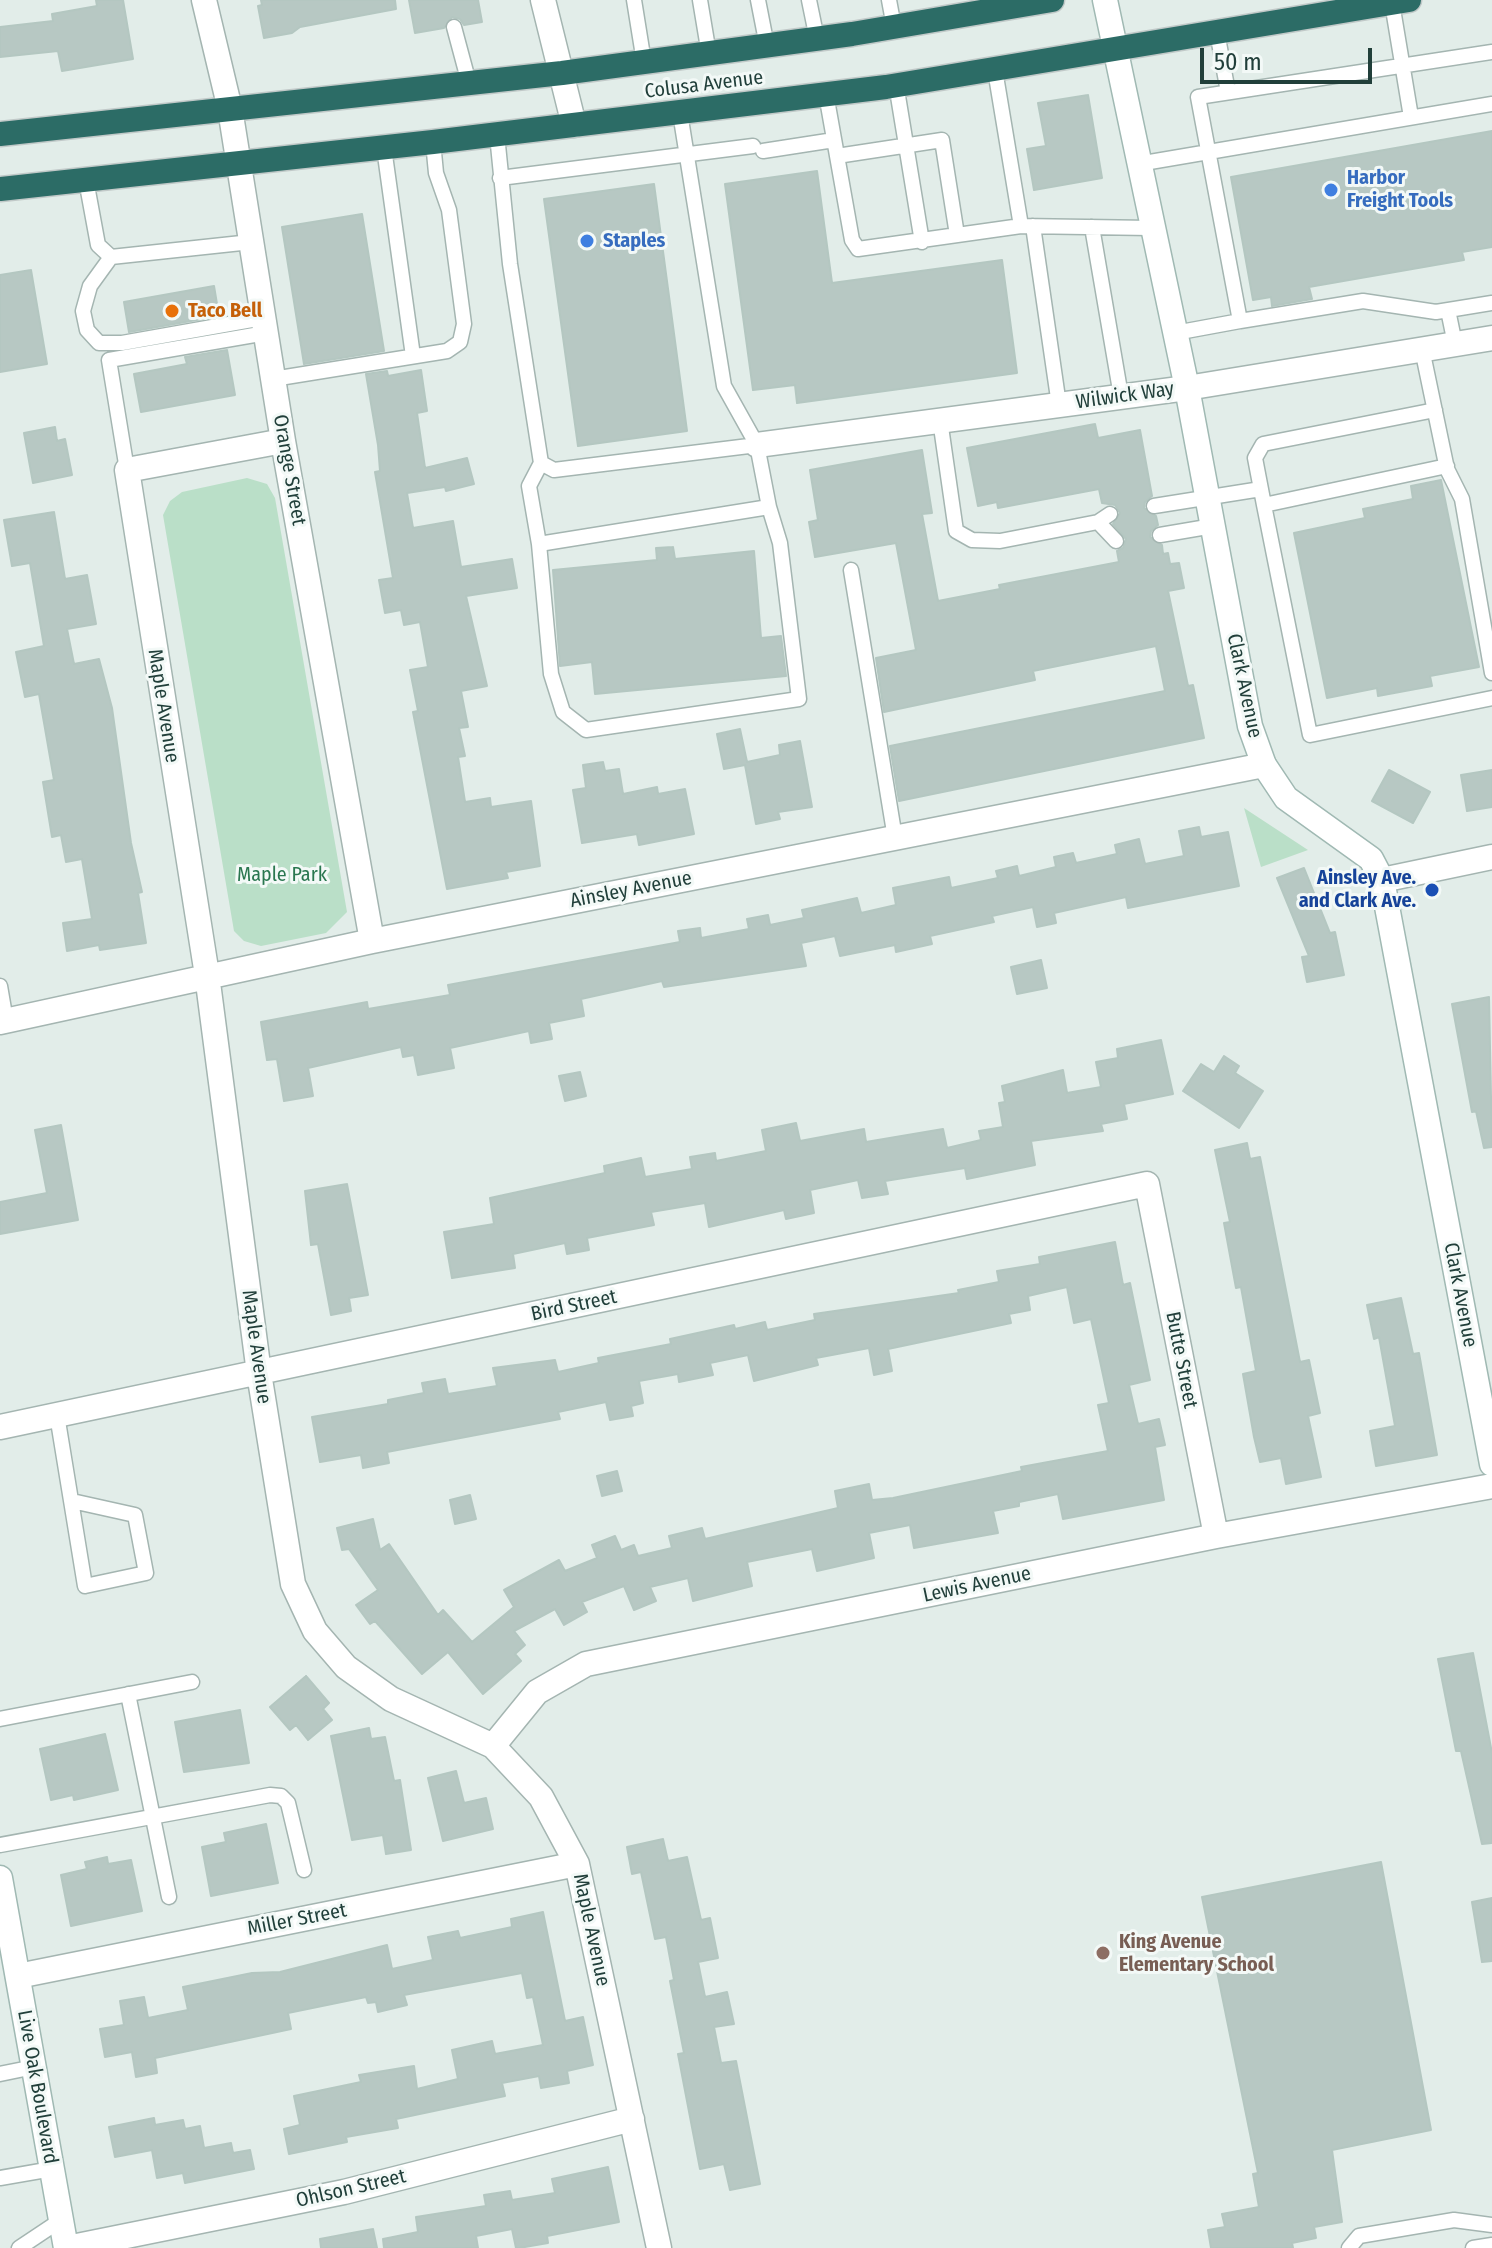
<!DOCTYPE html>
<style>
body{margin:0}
#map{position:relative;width:1492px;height:2248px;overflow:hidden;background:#e2ede9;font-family:"Fira Sans Condensed",sans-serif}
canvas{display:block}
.scale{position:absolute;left:1200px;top:48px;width:172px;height:36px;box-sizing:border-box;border:4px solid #213f3a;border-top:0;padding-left:10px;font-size:24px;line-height:28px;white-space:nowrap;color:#213f3a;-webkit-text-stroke:6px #f3f9f7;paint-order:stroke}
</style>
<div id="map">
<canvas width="1492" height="2248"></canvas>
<div class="scale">50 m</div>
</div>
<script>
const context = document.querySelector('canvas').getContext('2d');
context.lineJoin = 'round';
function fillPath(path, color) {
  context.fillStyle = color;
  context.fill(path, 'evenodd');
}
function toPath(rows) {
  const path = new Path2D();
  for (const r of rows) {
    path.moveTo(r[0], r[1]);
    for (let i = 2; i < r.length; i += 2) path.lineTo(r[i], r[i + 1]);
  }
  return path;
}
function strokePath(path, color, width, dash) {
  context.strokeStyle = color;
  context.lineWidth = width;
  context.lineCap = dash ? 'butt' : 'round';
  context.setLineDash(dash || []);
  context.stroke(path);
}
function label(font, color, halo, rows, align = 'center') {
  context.font = font + ' "Fira Sans Condensed",sans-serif';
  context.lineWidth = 6;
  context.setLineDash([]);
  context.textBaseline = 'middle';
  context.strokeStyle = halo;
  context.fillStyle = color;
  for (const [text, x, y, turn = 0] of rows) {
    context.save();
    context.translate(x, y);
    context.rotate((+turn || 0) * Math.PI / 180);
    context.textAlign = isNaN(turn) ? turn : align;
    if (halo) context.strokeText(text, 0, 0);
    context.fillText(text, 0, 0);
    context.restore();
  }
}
fillPath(toPath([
 [247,478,267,484,275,498,347,912,326,933,261,946,244,941,234,931,163,515,170,501,182,492],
 [1244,808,1308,850,1261,867]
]), '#badfc8');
const building = toPath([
 [96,0,123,0,133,59,62,71,58,51,0,57,0,27,53,21,52,14,97,6,96,0],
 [261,0,395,0,396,9,300,27,292,33,264,38,258,6,262,5,261,0],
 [409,0,478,0,482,22,464,25,460,19,452,17,444,28,415,33,409,0],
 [1088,95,1102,178,1034,190,1027,149,1046,146,1038,103,1088,95],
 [1492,131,1492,247,1462,252,1464,260,1309,287,1312,299,1272,306,1271,297,1253,300,1231,177,1492,131],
 [817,171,832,283,1002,260,1017,373,797,403,795,385,753,390,725,184,817,171],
 [654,184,687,431,578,446,544,199,654,184],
 [362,214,384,351,304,364,282,227,362,214],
 [31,270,47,364,0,372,0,275,31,270],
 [214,286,219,316,129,332,124,302,214,286],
 [227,350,235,395,141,412,134,374,187,364,185,357,227,350],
 [421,370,427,411,417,413,425,468,467,458,474,484,446,491,445,487,407,493,413,528,453,521,461,567,512,559,517,588,466,596,487,686,461,691,468,727,459,728,465,756,458,757,465,802,490,798,491,807,531,801,540,866,506,872,508,878,447,889,413,712,418,711,410,670,428,667,420,622,404,625,401,610,385,613,379,580,393,578,375,472,380,471,378,445,366,374,387,371,388,376,421,370],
 [1095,424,1098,438,1140,430,1152,496,1145,502,1144,508,1156,516,1158,525,1151,531,1150,537,1162,545,1163,554,1168,553,1170,564,1179,563,1184,588,1168,591,1188,686,1193,685,1204,738,899,801,890,746,1165,691,1156,646,1033,671,1035,680,884,712,876,658,916,650,896,543,815,557,809,522,818,520,810,470,922,450,932,513,922,514,938,601,1000,589,999,585,1119,562,1117,551,1123,548,1126,539,1113,524,1120,513,1115,505,1102,503,1099,489,998,508,997,502,978,506,967,448,1095,424],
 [55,427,57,441,65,439,72,475,33,483,24,433,55,427],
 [1441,480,1479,667,1430,676,1432,686,1378,696,1377,688,1327,698,1294,533,1365,518,1363,509,1413,499,1411,486,1441,480],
 [54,512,65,579,87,575,96,624,67,629,74,664,99,659,112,708,131,843,142,892,138,893,146,943,100,950,99,945,67,951,63,923,92,919,82,859,66,862,61,835,52,837,43,782,54,780,39,694,25,697,16,652,44,646,30,563,12,566,4,520,54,512],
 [673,547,675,559,754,551,761,638,781,636,786,676,595,694,592,662,560,666,553,570,657,560,656,548,673,547],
 [740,729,747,762,780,755,779,745,800,741,812,807,778,812,780,819,756,824,745,765,724,769,717,734,740,729],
 [603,762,605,771,619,769,623,794,657,787,658,794,685,789,694,834,639,845,637,834,582,843,573,790,586,788,583,765,603,762],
 [1389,770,1430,792,1413,823,1372,801,1389,770],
 [1492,770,1492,807,1467,811,1461,775,1492,770],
 [1199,827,1201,837,1228,832,1239,886,1128,908,1126,897,1054,913,1056,923,1037,927,1033,907,992,916,994,922,930,936,932,944,896,952,895,945,840,956,835,936,801,943,806,966,664,987,662,981,581,999,584,1016,549,1023,552,1039,531,1043,529,1031,450,1048,454,1068,418,1075,414,1055,403,1057,401,1047,308,1068,313,1096,284,1101,277,1059,267,1060,261,1022,367,1002,368,1009,450,995,448,985,680,942,678,931,700,928,701,938,749,929,747,919,768,915,770,925,804,918,802,910,857,898,861,913,896,905,893,888,949,877,951,888,998,878,996,871,1017,866,1019,876,1056,867,1054,857,1073,853,1076,863,1117,854,1115,845,1139,839,1145,864,1184,856,1179,831,1199,827],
 [1304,868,1330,933,1335,932,1344,975,1307,982,1302,957,1309,956,1277,878,1304,868],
 [1041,960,1047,988,1017,994,1011,967,1041,960],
 [1489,997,1492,1147,1484,1148,1476,1111,1472,1112,1452,1004,1489,997],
 [1161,1040,1173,1094,1124,1104,1127,1119,1101,1124,1103,1131,1031,1141,1035,1165,967,1179,965,1168,885,1181,888,1194,862,1198,858,1180,810,1190,814,1213,786,1219,784,1210,709,1227,705,1203,651,1212,654,1225,587,1238,589,1250,567,1254,565,1243,513,1254,515,1268,452,1278,444,1232,494,1224,490,1198,605,1173,604,1166,641,1158,645,1177,692,1169,690,1157,715,1153,716,1161,766,1151,762,1130,796,1123,800,1141,864,1129,866,1142,943,1129,947,1148,981,1140,979,1131,1003,1127,999,1103,1005,1102,1002,1086,1063,1070,1067,1093,1101,1087,1096,1062,1118,1058,1117,1049,1161,1040],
 [1224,1056,1239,1066,1235,1073,1263,1091,1239,1128,1183,1091,1201,1064,1214,1072,1224,1056],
 [580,1072,586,1096,565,1101,559,1076,580,1072],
 [61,1125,78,1220,0,1234,0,1202,47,1193,35,1130,61,1125],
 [1247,1143,1250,1159,1260,1157,1300,1362,1309,1360,1320,1413,1308,1416,1321,1477,1286,1484,1281,1458,1260,1462,1254,1437,1243,1374,1256,1371,1241,1287,1236,1288,1224,1223,1230,1222,1215,1150,1247,1143],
 [347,1184,368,1295,349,1298,351,1311,331,1315,318,1244,311,1245,305,1191,347,1184],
 [1115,1242,1123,1285,1130,1283,1150,1380,1129,1385,1138,1424,1159,1419,1165,1445,1155,1447,1164,1500,1063,1519,1058,1494,1019,1502,1019,1506,993,1511,998,1533,914,1548,910,1525,869,1533,874,1558,817,1571,812,1549,747,1562,752,1586,693,1601,688,1578,650,1587,656,1601,634,1610,624,1586,582,1602,587,1612,564,1625,555,1609,514,1631,525,1645,515,1654,521,1661,483,1694,448,1652,422,1674,375,1621,370,1624,356,1605,378,1590,349,1549,342,1550,337,1528,373,1519,380,1550,389,1544,438,1615,443,1610,472,1642,514,1607,504,1590,559,1560,565,1571,597,1558,592,1545,615,1536,621,1550,634,1545,638,1556,672,1548,669,1536,702,1528,705,1539,838,1508,835,1491,869,1484,872,1500,893,1498,1022,1471,1021,1467,1108,1451,1098,1405,1109,1403,1091,1319,1074,1323,1067,1287,1028,1296,1030,1310,1009,1314,1011,1323,888,1349,892,1371,874,1375,869,1348,816,1358,818,1365,754,1381,748,1355,710,1363,713,1375,679,1382,678,1374,639,1381,643,1403,631,1406,633,1416,610,1420,606,1402,558,1412,560,1419,387,1452,389,1463,363,1468,361,1455,320,1462,312,1417,388,1404,388,1400,424,1393,422,1383,445,1379,448,1394,497,1386,493,1368,555,1360,558,1372,599,1363,598,1358,671,1344,670,1339,734,1325,735,1329,765,1322,767,1330,815,1320,814,1314,959,1293,958,1290,999,1282,997,1271,1040,1264,1039,1257,1115,1242],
 [1401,1298,1413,1354,1419,1353,1437,1455,1376,1466,1370,1431,1395,1426,1379,1337,1374,1339,1367,1305,1401,1298],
 [617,1471,622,1491,602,1496,597,1476,617,1471],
 [470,1495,476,1519,455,1524,450,1500,470,1495],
 [1473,1653,1492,1753,1492,1843,1482,1844,1461,1751,1456,1751,1438,1659,1473,1653],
 [306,1676,329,1703,323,1709,332,1720,308,1740,296,1725,290,1730,270,1707,306,1676],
 [240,1710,249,1763,184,1772,175,1722,240,1710],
 [369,1728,371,1739,385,1737,394,1781,400,1780,411,1850,386,1854,383,1835,352,1840,331,1736,369,1728],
 [105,1734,118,1790,74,1800,73,1795,51,1800,40,1749,105,1734],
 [456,1771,464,1803,486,1798,493,1829,443,1841,428,1778,456,1771],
 [266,1824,278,1883,211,1896,202,1847,226,1842,224,1833,266,1824],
 [663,1839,668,1861,687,1857,701,1920,710,1918,718,1958,698,1962,705,1997,727,1992,734,2024,714,2027,721,2063,736,2061,760,2184,730,2190,724,2164,700,2169,678,2054,684,2053,670,1981,674,1980,666,1937,655,1939,641,1872,632,1874,627,1847,663,1839],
 [107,1857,108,1864,131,1860,142,1911,71,1926,61,1875,87,1869,85,1862,107,1857],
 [1381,1862,1431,2130,1332,2150,1342,2222,1314,2227,1316,2238,1292,2243,1293,2248,1211,2248,1208,2230,1225,2227,1222,2214,1259,2207,1253,2174,1258,2173,1202,1897,1381,1862],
 [1492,1898,1492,1961,1482,1962,1472,1902,1492,1898],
 [543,1912,565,2021,583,2017,593,2065,567,2071,569,2083,541,2088,539,2076,502,2083,505,2096,396,2119,398,2128,346,2137,347,2142,289,2154,284,2129,300,2125,294,2096,361,2082,359,2075,414,2066,417,2089,458,2079,452,2050,492,2041,495,2054,543,2045,533,1997,527,1998,522,1973,404,1995,407,2005,378,2012,376,2002,368,2003,366,1997,288,2013,291,2029,155,2058,157,2073,136,2077,132,2052,105,2057,100,2029,124,2025,120,2001,144,1997,148,2018,188,2010,183,1987,252,1973,280,1972,387,1945,392,1969,433,1960,428,1937,458,1931,460,1938,512,1927,511,1919,543,1912],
 [154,2118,155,2125,183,2120,185,2129,200,2126,204,2148,231,2143,233,2153,250,2150,254,2169,185,2183,183,2173,157,2178,152,2150,115,2157,109,2127,154,2118],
 [608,2167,619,2222,547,2236,548,2243,519,2248,516,2248,512,2229,476,2236,478,2248,384,2248,383,2239,418,2232,416,2217,486,2206,484,2195,510,2191,512,2200,555,2193,552,2179,608,2167],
 [373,2229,377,2248,321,2248,320,2239,373,2229]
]);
fillPath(building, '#b7c8c3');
strokePath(building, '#b4c7c1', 2);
const lane = toPath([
 [634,0,644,62],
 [700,0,709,54],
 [758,0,767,46],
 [809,0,817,39],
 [889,0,894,27],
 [1392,3,1411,117],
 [454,27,469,83],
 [1217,32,1228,92],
 [1492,52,1198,97,1240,321,1363,301,1436,312,1492,303],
 [995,70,1021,226],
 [896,84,922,242],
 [826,94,852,240,858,249,1021,226,1151,228],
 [497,135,510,264,541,463,554,470,757,445],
 [384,148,413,356],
 [763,151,834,140],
 [837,156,942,140,957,235],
 [1138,164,1492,104],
 [500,178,753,146],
 [86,180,98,245,111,257,251,242],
 [1033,226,1059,405],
 [1092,227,1121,396],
 [111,257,90,286,83,311,87,330,99,343,122,343,263,318],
 [1448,310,1455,344],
 [1175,333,1240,321],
 [1422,349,1447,469,1462,499,1492,673],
 [273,379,447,351,460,342,464,324,449,210,436,173,433,142],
 [1435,410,1263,444,1255,458,1264,505,1310,735,1492,698],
 [940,420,956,531,972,540,1000,541,1098,522],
 [541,463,529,486,539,544,769,507,757,445,724,386,680,113],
 [127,470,109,360,266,333],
 [1264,505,1447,466],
 [1154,506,1261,489],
 [1110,514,1098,522,1116,541],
 [1160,535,1213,526],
 [539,544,551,674,563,712,586,730,799,699,780,543,769,507],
 [851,570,895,838],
 [0,986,6,1021],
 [57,1415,85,1586,146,1573,135,1515,72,1501],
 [128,1694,169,1897],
 [0,1719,192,1682],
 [0,1845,270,1795,281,1796,288,1803,304,1870],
 [0,2074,34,2067],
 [0,2178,52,2169],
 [19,2248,61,2220],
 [1349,2248,1359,2236,1454,2220,1492,2225],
 [1473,2248,1492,2245]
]);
const street = toPath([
 [204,0,230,109,283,441,372,941],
 [543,0,574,125],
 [283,441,127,470,207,975,259,1373,293,1584,315,1631,346,1667,391,1699,493,1746,541,1797,577,1864,659,2248],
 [757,445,1187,388,1492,338],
 [1382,880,1492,857],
 [0,1022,372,941,1264,765],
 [0,1427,1147,1184,1216,1536],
 [493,1746,537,1692,586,1664,1216,1536,1492,1486],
 [18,1976,577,1864],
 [67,2248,344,2192,632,2119]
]);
const secondary = toPath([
 [1105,0,1187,388,1250,726,1264,765,1286,798,1371,859,1382,880,1492,1464],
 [0,1878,66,2248]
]);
const highway = toPath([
 [0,134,562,73,852,34,1052,0],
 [0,189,433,142,886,87,1409,0]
]);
strokePath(lane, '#a4b5b1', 17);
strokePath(street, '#a4b5b1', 27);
strokePath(secondary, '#a0b9b3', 27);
strokePath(highway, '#c1c9c8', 27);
strokePath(lane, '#fff', 14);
strokePath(street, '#fff', 24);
strokePath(secondary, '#fff', 24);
strokePath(highway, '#2c6c66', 24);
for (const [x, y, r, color] of [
 [1331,190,8,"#3f7fe0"],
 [587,241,8,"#3f7fe0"],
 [172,311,8,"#e8710a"],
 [1432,890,8,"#1a4fb4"],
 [1103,1953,8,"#8d6e63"]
]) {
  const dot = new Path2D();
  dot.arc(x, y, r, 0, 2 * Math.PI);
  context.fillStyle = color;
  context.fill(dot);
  strokePath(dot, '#f3f9f7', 3);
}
label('20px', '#213f3a', '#f3f9f7', [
 ["Colusa Avenue",704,85,-7],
 ["Wilwick Way",1125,396,-8],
 ["Orange Street",289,470,80],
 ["Clark Avenue",1244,686,78],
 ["Maple Avenue",163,706,81],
 ["Ainsley Avenue",631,890,-11],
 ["Clark Avenue",1460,1295,79],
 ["Bird Street",574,1306,-12],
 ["Maple Avenue",256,1347,82],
 ["Butte Street",1181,1360,79],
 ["Lewis Avenue",977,1585,-12],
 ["Miller Street",297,1920,-11],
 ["Maple Avenue",591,1930,78],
 ["Live Oak Boulevard",37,2087,80],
 ["Ohlson Street",351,2189,-13]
]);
label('bold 20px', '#366cbe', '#f3f9f7', [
 ["Harbor",1347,178],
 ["Freight Tools",1347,201],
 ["Staples",603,241]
], 'left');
label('bold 20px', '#c56008', '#f3f9f7', [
 ["Taco Bell",188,311]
], 'left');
label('20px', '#2a7750', '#f3f9f7', [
 ["Maple Park",282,875]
]);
label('bold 20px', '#164399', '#f3f9f7', [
 ["Ainsley Ave.",1416,878],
 ["and Clark Ave.",1416,901]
], 'right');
label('bold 20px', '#785e54', '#f3f9f7', [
 ["King Avenue",1119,1942],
 ["Elementary School",1119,1965]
], 'left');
</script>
